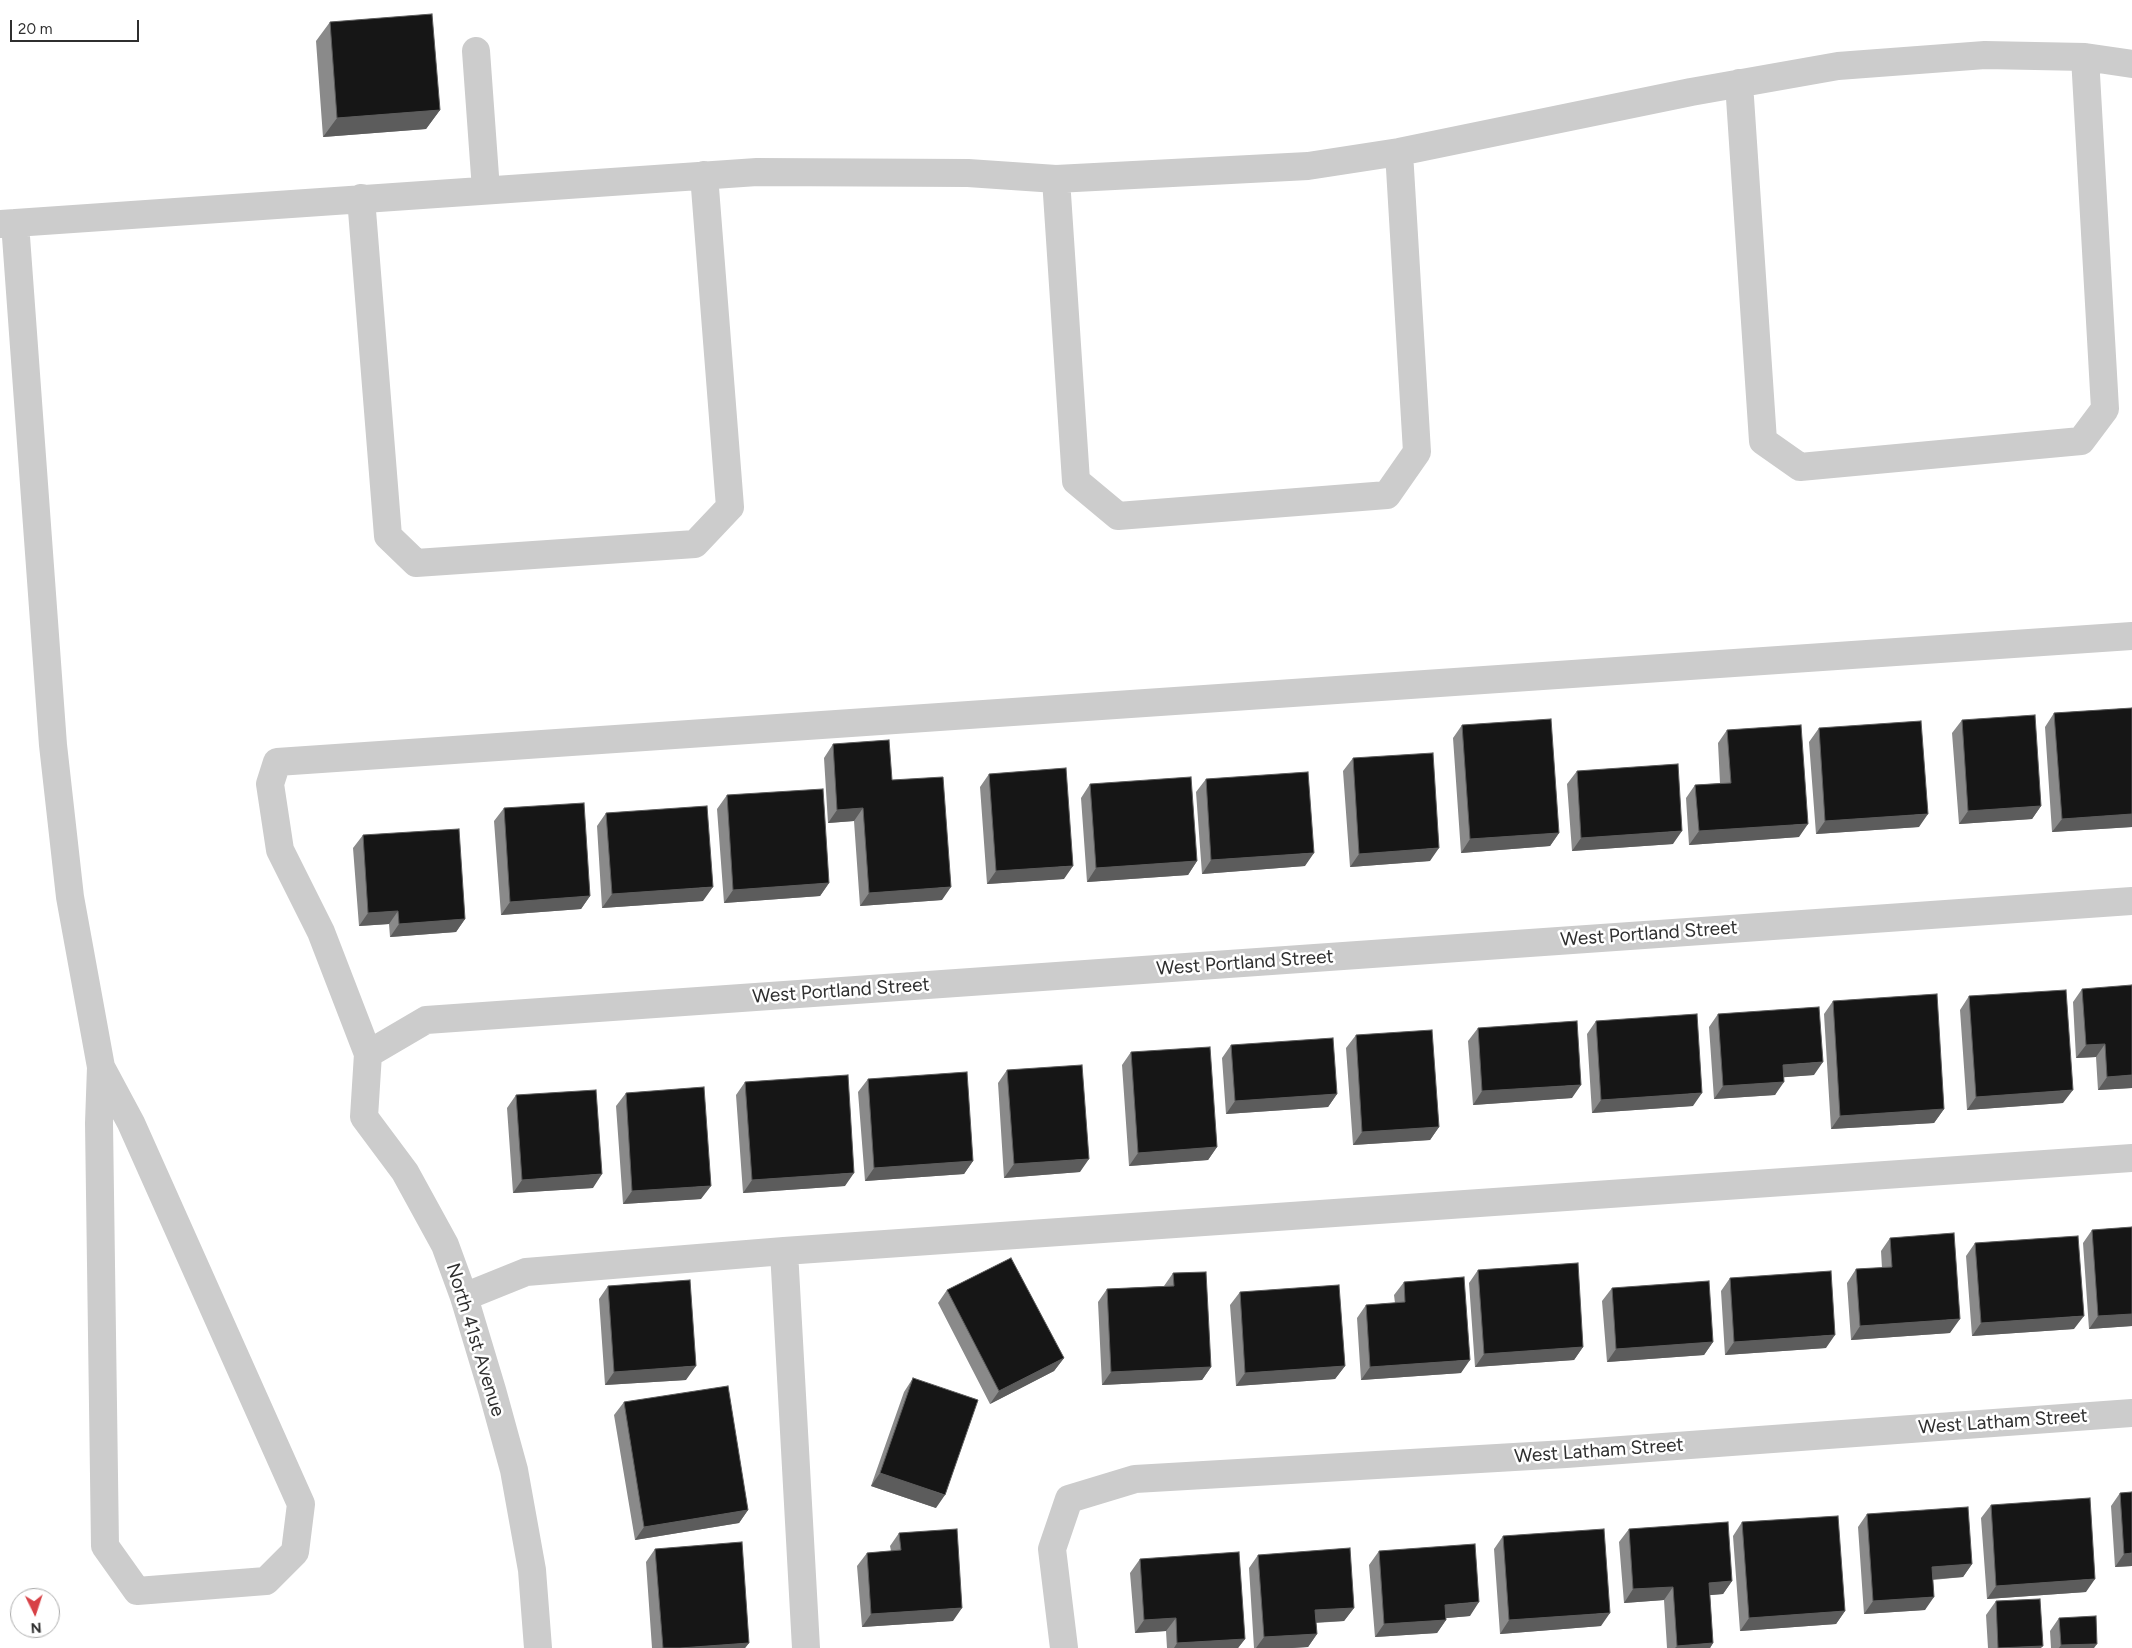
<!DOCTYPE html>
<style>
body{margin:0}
#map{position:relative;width:2132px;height:1648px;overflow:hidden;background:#fff;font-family:Figtree,sans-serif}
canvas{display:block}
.north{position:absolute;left:10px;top:1588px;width:50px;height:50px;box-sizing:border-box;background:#fff;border:1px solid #acacac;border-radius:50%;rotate:176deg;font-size:14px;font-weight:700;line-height:20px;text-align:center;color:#2f2f2f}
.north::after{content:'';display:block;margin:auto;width:18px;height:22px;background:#d74146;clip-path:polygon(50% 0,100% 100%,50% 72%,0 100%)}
.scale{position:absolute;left:10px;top:20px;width:129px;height:22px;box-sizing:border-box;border:2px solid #2f2f2f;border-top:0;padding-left:6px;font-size:15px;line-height:18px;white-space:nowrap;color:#2f2f2f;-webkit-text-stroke:4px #fff;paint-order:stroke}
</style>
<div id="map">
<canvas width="2132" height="1648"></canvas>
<div class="north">N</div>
<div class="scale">20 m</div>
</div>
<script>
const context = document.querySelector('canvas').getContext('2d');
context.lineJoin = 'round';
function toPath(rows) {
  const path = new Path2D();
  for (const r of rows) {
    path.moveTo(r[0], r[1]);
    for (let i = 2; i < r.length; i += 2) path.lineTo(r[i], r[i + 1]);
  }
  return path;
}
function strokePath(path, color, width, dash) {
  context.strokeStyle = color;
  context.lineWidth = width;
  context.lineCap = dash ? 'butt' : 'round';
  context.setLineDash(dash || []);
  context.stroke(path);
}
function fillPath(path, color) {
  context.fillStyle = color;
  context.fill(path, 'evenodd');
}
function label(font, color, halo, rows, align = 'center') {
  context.font = font + ' Figtree,sans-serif';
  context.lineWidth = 5;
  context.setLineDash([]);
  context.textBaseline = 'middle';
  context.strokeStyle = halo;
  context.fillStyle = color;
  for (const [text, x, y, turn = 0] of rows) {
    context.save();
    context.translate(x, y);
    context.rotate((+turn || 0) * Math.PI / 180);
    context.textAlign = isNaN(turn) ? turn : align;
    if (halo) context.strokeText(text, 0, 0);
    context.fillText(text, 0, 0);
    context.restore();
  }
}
strokePath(toPath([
 [476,51,486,190],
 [1739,83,1763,441,1800,467,2081,441,2105,409,2085,57],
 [1056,179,1076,481,1118,516,1387,495,1417,452,1399,152],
 [361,198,388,536,416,563,695,544,730,507,704,175],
 [15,223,53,745,70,897,101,1067,99,1123,105,1546,137,1591,266,1581,295,1552,301,1504,131,1123,101,1067],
 [0,224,757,172,968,173,1056,179,1308,166,1399,152,1691,92,1838,66,1985,55,2085,57,2132,64],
 [368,1054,426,1020,2132,901],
 [784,1251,806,1648],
 [464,1297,526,1272,784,1251,2132,1158],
 [538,1648,532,1570,514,1470,492,1390,464,1297,445,1245,405,1172,364,1117,368,1054,321,932,280,850,270,784,277,762,2132,636],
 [1064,1648,1052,1549,1069,1499,1135,1479,1566,1454,2132,1413]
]), '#ccc', 28);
fillPath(toPath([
 [330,22,440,110,426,129,323,137,316,41],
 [2132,708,2132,827,2052,832,2045,727,2054,713],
 [1962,720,2041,806,2032,819,1959,824,1952,733],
 [1462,725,1559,833,1550,846,1461,853,1453,738],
 [1819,728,1919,827,1816,834,1809,742],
 [1727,730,1799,837,1689,845,1686,798,1695,785,1720,783,1718,743],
 [833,744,892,780,942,900,860,906,854,821,828,823,824,758],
 [1353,758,1430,861,1350,867,1343,771],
 [1577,771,1673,844,1572,851,1567,784],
 [989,774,1064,879,987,884,980,787],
 [1206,779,1305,866,1202,874,1196,792],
 [1090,784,1197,861,1188,875,1087,882,1081,798],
 [727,795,829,883,820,896,724,903,717,809],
 [504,808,590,896,581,909,501,915,494,821],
 [606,813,703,901,602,908,597,826],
 [363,835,465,919,456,932,390,937,389,924,359,926,353,848],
 [2082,989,2132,1088,2098,1090,2096,1057,2076,1058,2073,1002],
 [1969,996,2063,1103,1967,1110,1960,1010],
 [1833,1001,1944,1109,1934,1123,1831,1129,1824,1014],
 [1718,1014,1814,1075,1784,1077,1775,1095,1714,1099,1709,1027],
 [1596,1021,1693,1106,1592,1113,1587,1034],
 [1478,1028,1572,1098,1473,1105,1468,1041],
 [1356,1035,1439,1127,1430,1140,1353,1145,1346,1048],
 [1231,1045,1337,1094,1328,1107,1226,1114,1222,1058],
 [1131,1052,1217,1147,1208,1160,1129,1166,1122,1065],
 [1007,1070,1080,1172,1004,1178,998,1083],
 [868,1079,973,1161,964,1174,865,1181,858,1092],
 [745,1082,845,1186,743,1193,736,1095],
 [626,1093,701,1199,623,1204,616,1106],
 [516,1095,593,1188,513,1193,507,1108],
 [2132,1227,2132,1326,2089,1329,2083,1243,2092,1230],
 [1890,1238,1950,1333,1851,1340,1847,1283,1856,1269,1882,1268,1881,1251],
 [1975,1243,2074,1329,1972,1336,1966,1256],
 [1478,1270,1583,1347,1574,1360,1475,1367,1469,1283],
 [1173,1273,1211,1367,1202,1380,1102,1385,1098,1302,1107,1289,1164,1286],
 [1730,1278,1826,1348,1725,1355,1721,1291],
 [1404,1282,1461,1373,1361,1380,1357,1318,1366,1305,1395,1303,1394,1295],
 [608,1286,686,1380,605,1385,599,1299],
 [1612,1288,1713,1342,1704,1355,1607,1362,1602,1301],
 [947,1290,1064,1358,1054,1371,990,1404,938,1303],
 [1240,1292,1345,1366,1335,1379,1236,1386,1230,1305],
 [913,1378,936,1508,871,1486,904,1392],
 [624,1402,748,1510,739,1523,635,1540,614,1415],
 [2120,1493,2132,1566,2115,1567,2111,1506],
 [1991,1505,2086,1592,1987,1599,1981,1518],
 [1867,1514,1972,1564,1963,1577,1933,1580,1925,1610,1864,1614,1858,1527],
 [1742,1522,1845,1611,1836,1624,1740,1631,1733,1536],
 [1629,1529,1732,1581,1723,1594,1710,1595,1713,1643,1710,1648,1667,1648,1664,1600,1624,1603,1619,1542],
 [899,1533,953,1621,862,1627,857,1566,867,1553,891,1551,890,1546],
 [1503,1536,1601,1626,1500,1634,1494,1549],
 [655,1549,749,1643,745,1648,652,1648,646,1562],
 [1379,1551,1470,1616,1446,1618,1446,1620,1437,1633,1375,1637,1369,1565],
 [1258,1555,1354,1608,1344,1621,1316,1623,1317,1634,1308,1647,1292,1648,1254,1648,1249,1568],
 [1140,1559,1245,1639,1238,1648,1167,1648,1166,1631,1135,1633,1130,1573],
 [1996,1601,2041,1648,1988,1648,1986,1615],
 [2059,1618,2094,1648,2051,1648,2050,1631]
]), '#8a8a8a');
fillPath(toPath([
 [440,110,426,129,323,137,337,118],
 [2041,806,2032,819,1959,824,1968,811],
 [863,808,854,821,828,823,837,810],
 [1928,814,1919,827,1816,834,1825,821],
 [2132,814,2132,827,2052,832,2062,819],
 [1808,824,1799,837,1689,845,1699,831],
 [1682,831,1673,844,1572,851,1581,838],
 [1559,833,1550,846,1461,853,1470,839],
 [1439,848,1430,861,1350,867,1359,854],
 [1314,853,1305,866,1202,874,1211,860],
 [1197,861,1188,875,1087,882,1096,868],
 [1073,866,1064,879,987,884,996,871],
 [829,883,820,896,724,903,733,890],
 [713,887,703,901,602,908,612,894],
 [951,887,942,900,860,906,869,893],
 [590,896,581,909,501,915,510,902],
 [398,911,389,924,359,926,368,913],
 [465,919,456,932,390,937,399,924],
 [2105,1044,2096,1057,2076,1058,2086,1045],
 [1823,1062,1814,1075,1774,1078,1783,1065],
 [2132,1075,2132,1088,2098,1090,2107,1077],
 [1784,1082,1775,1095,1714,1099,1723,1086],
 [1581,1085,1572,1098,1473,1105,1482,1091],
 [2073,1090,2063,1103,1967,1110,1976,1097],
 [1702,1093,1693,1106,1592,1113,1601,1100],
 [1337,1094,1328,1107,1226,1114,1235,1101],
 [1944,1109,1934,1123,1831,1129,1840,1116],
 [1439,1127,1430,1140,1353,1145,1362,1132],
 [1217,1147,1208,1160,1129,1166,1138,1153],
 [1089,1159,1080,1172,1004,1178,1014,1164],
 [973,1161,964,1174,865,1181,874,1168],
 [854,1173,845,1186,743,1193,752,1180],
 [602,1174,593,1188,513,1193,522,1180],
 [711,1186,701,1199,623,1204,632,1191],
 [2132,1314,2132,1326,2089,1329,2098,1316],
 [2084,1316,2074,1329,1972,1336,1981,1323],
 [1960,1319,1950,1333,1851,1340,1860,1326],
 [1835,1335,1826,1348,1725,1355,1734,1342],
 [1713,1342,1704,1355,1607,1362,1616,1349],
 [1583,1347,1574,1360,1475,1367,1484,1354],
 [1064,1358,1054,1371,990,1404,999,1391],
 [1470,1360,1461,1373,1361,1380,1370,1367],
 [696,1366,686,1380,605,1385,614,1372],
 [1345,1366,1335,1379,1236,1386,1245,1373],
 [1211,1367,1202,1380,1102,1385,1111,1372],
 [880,1473,945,1495,936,1508,871,1486],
 [748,1510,739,1523,635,1540,644,1527],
 [2132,1553,2132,1566,2115,1567,2124,1554],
 [1972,1564,1963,1577,1923,1580,1932,1567],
 [2095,1579,2086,1592,1987,1599,1996,1586],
 [1732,1581,1723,1594,1700,1596,1709,1583],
 [1673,1587,1664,1600,1624,1603,1633,1589],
 [1934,1597,1925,1610,1864,1614,1873,1601],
 [1479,1602,1470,1616,1436,1619,1445,1605],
 [962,1608,953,1621,862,1627,871,1614],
 [1354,1608,1344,1621,1306,1623,1315,1610],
 [1845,1611,1836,1624,1740,1631,1749,1618],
 [1610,1613,1601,1626,1500,1634,1509,1620],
 [1176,1618,1166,1631,1135,1633,1144,1620],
 [1446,1620,1437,1633,1375,1637,1384,1624],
 [1317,1634,1308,1647,1292,1648,1256,1648,1264,1637],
 [1245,1639,1238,1648,1174,1648,1177,1643],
 [749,1643,745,1648,680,1648],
 [1713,1643,1710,1648,1675,1648,1677,1646],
 [2097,1644,2094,1648,2059,1648,2061,1645],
 [2043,1646,2041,1648,2005,1648]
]), '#5c5c5c');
const building = toPath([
 [432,14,440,110,337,118,330,22,432,14],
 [2132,708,2132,814,2062,819,2054,713,2132,708],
 [2035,715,2041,806,1968,811,1962,720,2035,715],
 [1551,719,1559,833,1470,839,1462,725,1551,719],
 [1921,721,1928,814,1825,821,1819,728,1921,721],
 [1801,725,1808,824,1699,831,1695,785,1731,783,1727,730,1801,725],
 [889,740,892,780,943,777,951,887,869,893,863,808,837,810,833,744,889,740],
 [1433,753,1439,848,1359,854,1353,758,1433,753],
 [1678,764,1682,831,1581,838,1577,771,1678,764],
 [1066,768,1073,866,996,871,989,774,1066,768],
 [1308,772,1314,853,1211,860,1206,779,1308,772],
 [1191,777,1197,861,1096,868,1090,784,1191,777],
 [823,789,829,883,733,890,727,795,823,789],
 [584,803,590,896,510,902,504,808,584,803],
 [707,806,713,887,612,894,606,813,707,806],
 [459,829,465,919,399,924,398,911,368,913,363,835,459,829],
 [2132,985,2132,1075,2107,1077,2105,1044,2086,1045,2082,989,2132,985],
 [2066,990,2073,1090,1976,1097,1969,996,2066,990],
 [1937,994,1944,1109,1840,1116,1833,1001,1937,994],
 [1819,1007,1823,1062,1783,1065,1784,1082,1723,1086,1718,1014,1819,1007],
 [1697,1014,1702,1093,1601,1100,1596,1021,1697,1014],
 [1577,1021,1581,1085,1482,1091,1478,1028,1577,1021],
 [1432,1030,1439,1127,1362,1132,1356,1035,1432,1030],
 [1333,1038,1337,1094,1235,1101,1231,1045,1333,1038],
 [1210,1047,1217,1147,1138,1153,1131,1052,1210,1047],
 [1082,1065,1089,1159,1014,1164,1007,1070,1082,1065],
 [967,1072,973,1161,874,1168,868,1079,967,1072],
 [848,1075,854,1173,752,1180,745,1082,848,1075],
 [704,1087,711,1186,632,1191,626,1093,704,1087],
 [596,1090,602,1174,522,1180,516,1095,596,1090],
 [2132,1227,2132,1314,2098,1316,2092,1230,2132,1227],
 [1954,1233,1960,1319,1860,1326,1856,1269,1892,1267,1890,1238,1954,1233],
 [2078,1236,2084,1316,1981,1323,1975,1243,2078,1236],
 [1011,1258,1064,1358,999,1391,947,1290,1011,1258],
 [1578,1263,1583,1347,1484,1354,1478,1270,1578,1263],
 [1831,1271,1835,1335,1734,1342,1730,1278,1831,1271],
 [1206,1272,1211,1367,1111,1372,1107,1289,1174,1286,1173,1273,1206,1272],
 [1464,1277,1470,1360,1370,1367,1366,1305,1405,1302,1404,1282,1464,1277],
 [690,1280,696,1366,614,1372,608,1286,690,1280],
 [1709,1281,1713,1342,1616,1349,1612,1288,1709,1281],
 [1339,1285,1345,1366,1245,1373,1240,1292,1339,1285],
 [913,1378,978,1400,945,1495,880,1473,913,1378],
 [728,1386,748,1510,644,1527,624,1402,728,1386],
 [2132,1492,2132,1553,2124,1554,2120,1493,2132,1492],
 [2090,1498,2095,1579,1996,1586,1991,1505,2090,1498],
 [1968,1507,1972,1564,1932,1567,1934,1597,1873,1601,1867,1514,1968,1507],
 [1838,1516,1845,1611,1749,1618,1742,1522,1838,1516],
 [1728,1522,1732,1581,1709,1583,1713,1643,1677,1646,1673,1587,1633,1589,1629,1529,1728,1522],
 [957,1529,962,1608,871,1614,867,1553,901,1550,899,1533,957,1529],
 [1604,1529,1610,1613,1509,1620,1503,1536,1604,1529],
 [742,1542,749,1643,680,1648,663,1648,655,1549,742,1542],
 [1475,1544,1479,1602,1445,1605,1446,1620,1384,1624,1379,1551,1475,1544],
 [1350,1548,1354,1608,1315,1610,1317,1634,1264,1637,1258,1555,1350,1548],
 [1239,1552,1245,1639,1177,1643,1176,1618,1144,1620,1140,1559,1239,1552],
 [2040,1599,2043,1646,1998,1648,1996,1601,2040,1599],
 [2096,1616,2097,1644,2061,1645,2059,1618,2096,1616]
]);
fillPath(building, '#161616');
strokePath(building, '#5c5c5c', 1);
label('19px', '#2f2f2f', '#fff', [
 ["West Portland Street",1649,934,-4],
 ["West Portland Street",1245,963,-4],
 ["West Portland Street",841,991,-4],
 ["North 41st Avenue",475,1340,73],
 ["West Latham Street",2003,1422,-4],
 ["West Latham Street",1599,1451,-4]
]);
</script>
